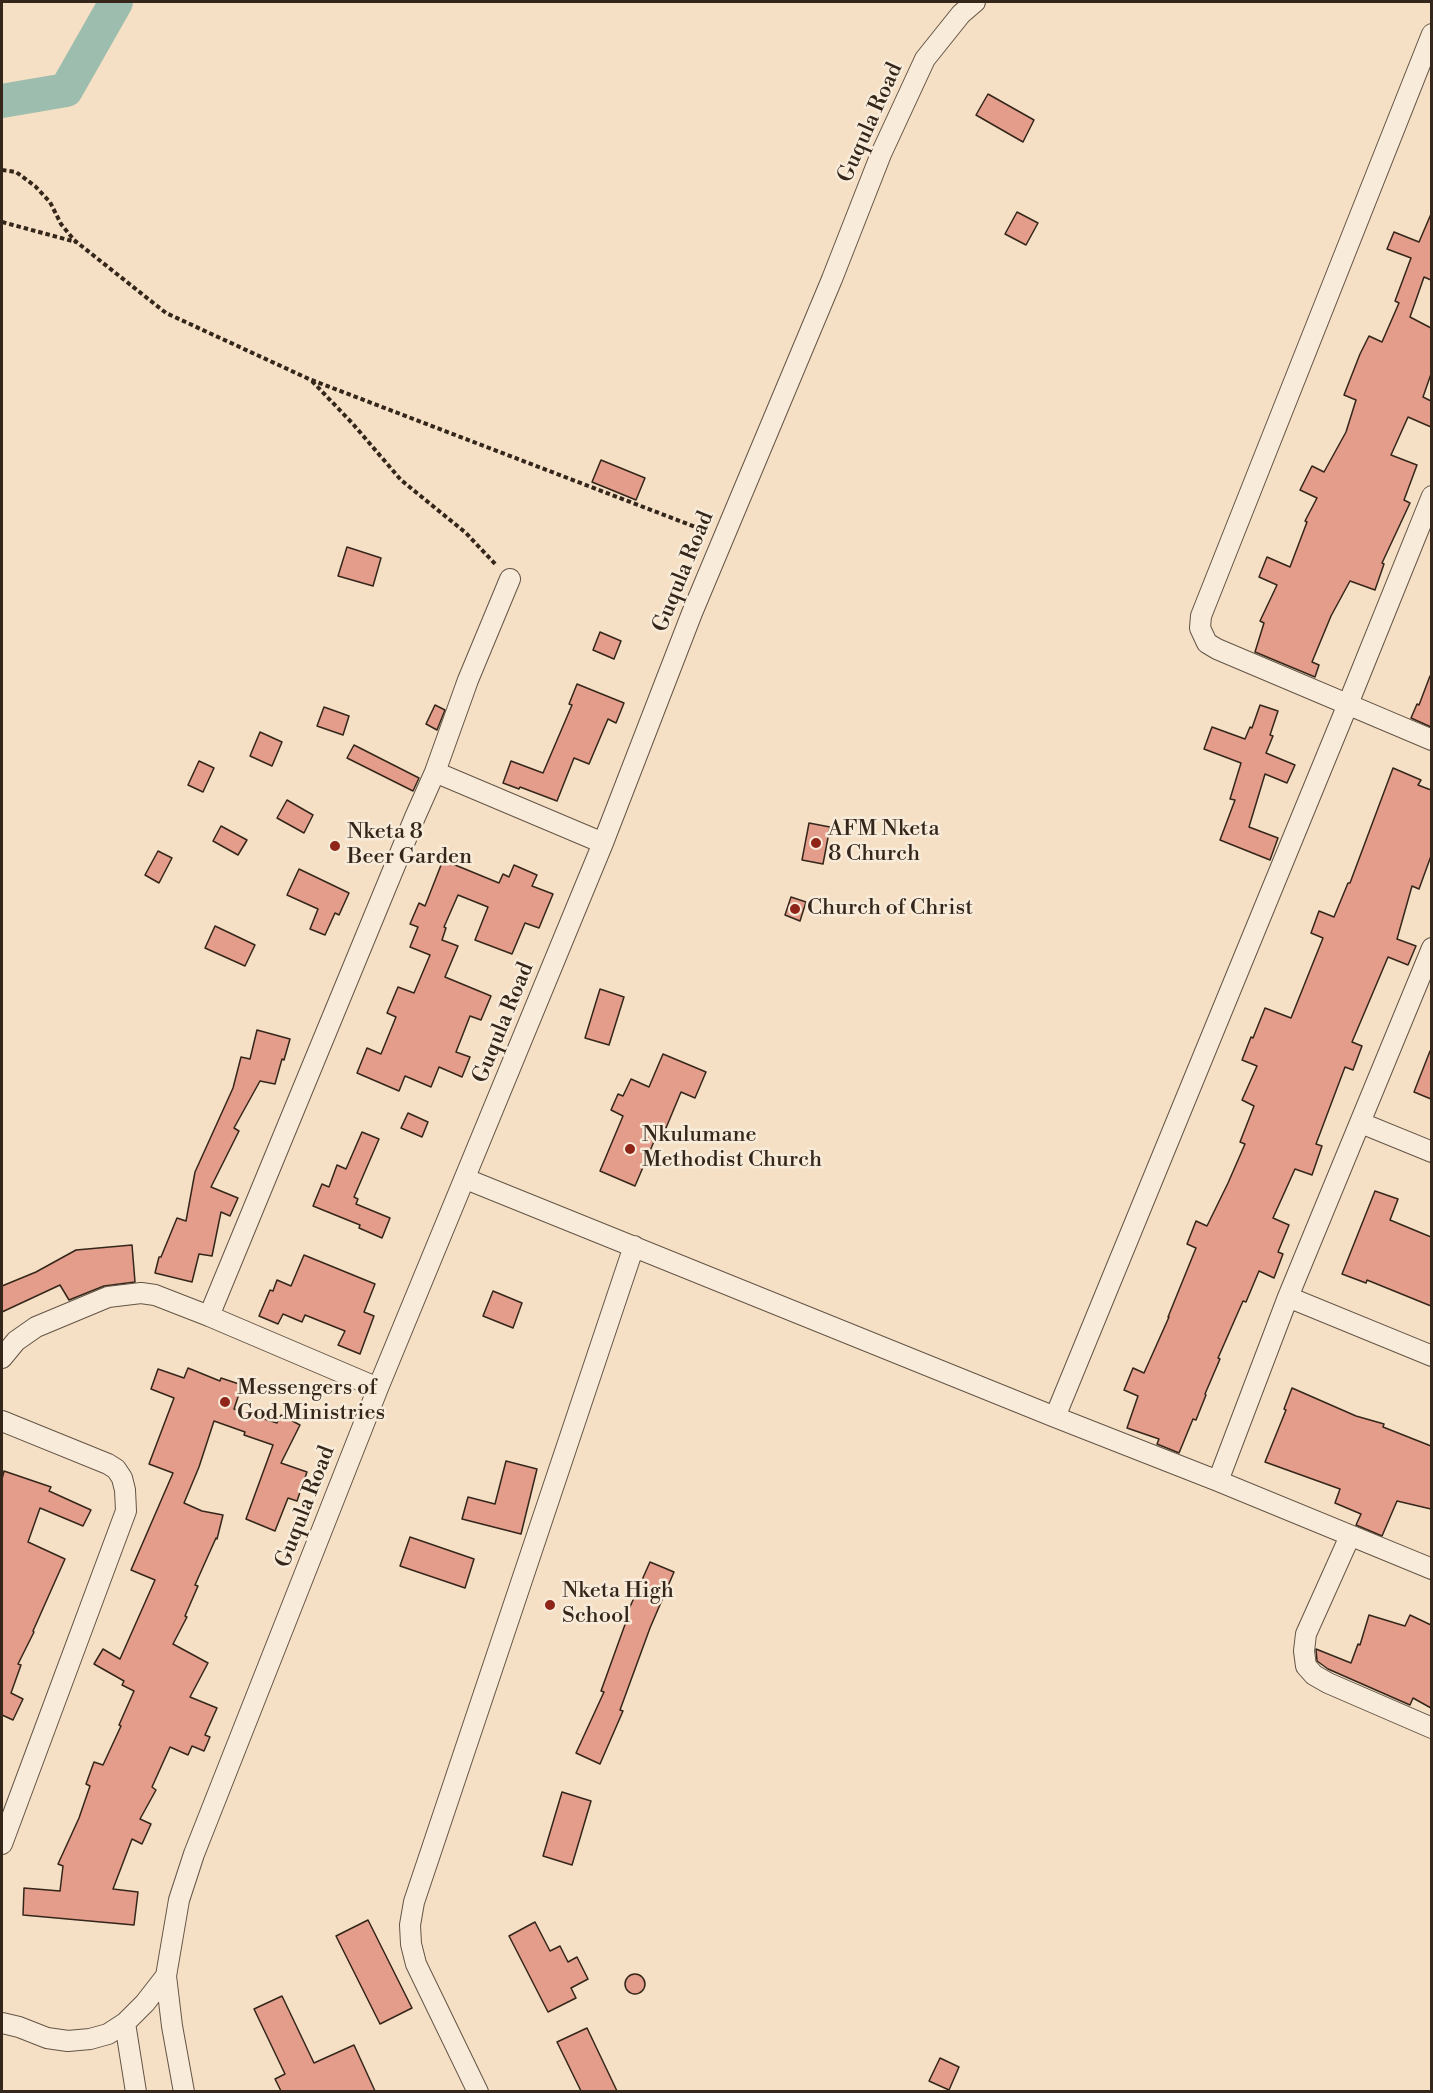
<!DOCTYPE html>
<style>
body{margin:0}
#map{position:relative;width:1433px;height:2093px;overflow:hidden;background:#f5e0c5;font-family:"Libre Bodoni",serif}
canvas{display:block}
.frame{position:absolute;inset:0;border:3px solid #34261a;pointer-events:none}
</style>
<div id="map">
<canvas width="1433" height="2093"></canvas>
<div class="frame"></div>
</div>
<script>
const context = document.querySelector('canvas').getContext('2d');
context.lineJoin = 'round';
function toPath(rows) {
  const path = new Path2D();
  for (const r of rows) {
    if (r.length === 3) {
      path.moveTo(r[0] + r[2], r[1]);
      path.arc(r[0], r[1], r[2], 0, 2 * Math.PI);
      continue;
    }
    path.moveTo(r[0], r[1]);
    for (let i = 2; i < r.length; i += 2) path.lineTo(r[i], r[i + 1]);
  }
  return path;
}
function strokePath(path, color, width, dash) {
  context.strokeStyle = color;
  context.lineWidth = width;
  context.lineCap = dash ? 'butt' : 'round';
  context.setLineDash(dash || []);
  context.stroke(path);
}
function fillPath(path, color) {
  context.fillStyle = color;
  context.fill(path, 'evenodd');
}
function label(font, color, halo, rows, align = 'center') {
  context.font = font + ' "Libre Bodoni",serif';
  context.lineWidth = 5;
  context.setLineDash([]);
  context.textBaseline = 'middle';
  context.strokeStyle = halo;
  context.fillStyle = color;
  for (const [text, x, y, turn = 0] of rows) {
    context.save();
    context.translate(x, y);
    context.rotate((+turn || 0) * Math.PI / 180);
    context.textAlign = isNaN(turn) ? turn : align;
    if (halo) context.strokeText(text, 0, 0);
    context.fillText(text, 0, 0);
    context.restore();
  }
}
strokePath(toPath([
 [2,101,66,90,116,2]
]), '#9dbeae', 34);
const building = toPath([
 [988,94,1034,120,1023,142,976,115,988,94],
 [1017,212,1038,223,1026,245,1005,234,1017,212],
 [1431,214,1431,280,1424,277,1410,317,1431,328,1431,374,1423,397,1431,401,1431,427,1408,417,1391,455,1417,465,1404,500,1410,503,1382,563,1384,564,1375,590,1350,581,1331,616,1312,662,1319,665,1315,677,1255,652,1264,623,1260,621,1277,585,1259,577,1267,557,1290,567,1307,522,1305,521,1317,498,1300,490,1312,466,1324,472,1346,432,1356,400,1344,395,1360,354,1369,336,1382,342,1399,303,1395,301,1411,258,1387,249,1394,232,1419,242,1431,214],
 [601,460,645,478,636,500,592,482,601,460],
 [347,547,381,558,373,586,338,576,347,547],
 [600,632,621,641,614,659,593,650,600,632],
 [1430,676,1431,676,1431,727,1411,718,1417,704,1419,705,1430,676],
 [577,684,624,703,616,723,608,719,589,764,574,758,557,801,520,787,519,789,503,783,511,761,543,773,572,705,569,704,577,684],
 [435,705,445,710,437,730,426,724,435,705],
 [1260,705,1278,711,1270,735,1273,736,1266,753,1295,765,1287,783,1265,774,1249,827,1278,838,1270,860,1220,840,1235,800,1230,799,1241,763,1204,749,1212,727,1245,739,1250,727,1252,728,1260,705],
 [324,707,349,716,343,735,317,726,324,707],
 [260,732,282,742,272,766,250,756,260,732],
 [354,745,419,778,413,791,347,758,354,745],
 [199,761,214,768,203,792,188,785,199,761],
 [1393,768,1421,780,1418,785,1431,790,1431,856,1419,889,1412,886,1397,939,1416,946,1408,965,1388,957,1352,1042,1362,1046,1353,1070,1345,1067,1316,1144,1322,1146,1312,1175,1295,1169,1273,1218,1289,1225,1278,1252,1283,1254,1274,1278,1259,1271,1246,1302,1243,1301,1218,1358,1220,1359,1205,1394,1206,1395,1196,1420,1193,1419,1179,1453,1157,1444,1159,1439,1127,1428,1138,1396,1124,1390,1133,1368,1144,1373,1169,1317,1168,1317,1196,1248,1187,1244,1196,1221,1207,1226,1228,1183,1245,1144,1240,1142,1254,1106,1242,1100,1257,1066,1242,1060,1251,1037,1253,1038,1265,1008,1291,1018,1323,938,1311,933,1319,911,1334,917,1348,883,1350,883,1393,768],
 [287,800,313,815,304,833,277,818,287,800],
 [809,823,830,827,823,864,802,860,809,823],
 [221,826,247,840,238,855,213,841,221,826],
 [158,851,172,858,159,883,145,875,158,851],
 [443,860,499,883,503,874,509,877,514,865,537,875,532,886,553,894,539,928,525,923,512,954,475,940,488,907,458,895,444,927,446,928,442,940,458,946,445,977,491,996,481,1020,470,1016,456,1052,470,1057,462,1077,439,1067,431,1087,405,1076,399,1091,357,1073,367,1048,381,1054,396,1017,387,1013,398,987,414,993,430,955,410,947,418,927,410,924,419,903,425,906,443,860],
 [299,869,349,893,339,915,335,913,325,935,310,929,318,909,287,895,299,869],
 [791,897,806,902,800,921,785,915,791,897],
 [215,926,255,945,245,966,205,948,215,926],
 [600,989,624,997,609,1045,585,1038,600,989],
 [257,1030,290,1039,284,1060,282,1059,275,1084,260,1081,234,1128,239,1131,211,1187,238,1198,230,1216,221,1212,212,1256,199,1254,192,1282,155,1273,159,1257,161,1257,177,1218,186,1221,195,1172,233,1088,241,1057,250,1059,257,1030],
 [1430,1051,1431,1051,1431,1099,1414,1092,1430,1051],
 [663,1054,706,1072,695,1098,681,1092,666,1128,661,1125,635,1186,600,1171,623,1116,611,1110,618,1094,623,1096,631,1079,649,1087,663,1054],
 [408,1113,428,1122,422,1137,401,1128,408,1113],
 [362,1132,379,1139,354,1197,358,1199,356,1204,390,1218,382,1238,359,1228,360,1225,313,1206,322,1184,329,1187,337,1165,346,1169,362,1132],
 [1375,1191,1398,1199,1390,1220,1431,1237,1431,1306,1367,1280,1366,1283,1342,1274,1375,1191],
 [132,1245,135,1282,104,1286,69,1300,60,1285,2,1312,2,1286,36,1272,76,1250,132,1245],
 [304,1255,375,1284,364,1312,374,1316,360,1354,338,1345,345,1331,305,1315,302,1322,283,1314,278,1324,259,1316,270,1290,273,1291,277,1280,291,1286,304,1255],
 [493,1291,522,1303,513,1328,483,1316,493,1291],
 [188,1368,220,1381,221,1378,242,1385,234,1409,277,1423,281,1415,300,1425,281,1463,307,1472,297,1501,288,1498,275,1531,246,1519,273,1445,244,1435,245,1432,214,1421,199,1467,184,1503,202,1511,223,1515,217,1539,216,1538,195,1585,198,1586,185,1616,187,1617,173,1644,208,1663,190,1697,217,1708,205,1735,210,1737,204,1751,192,1746,188,1755,170,1747,152,1787,156,1790,140,1819,151,1824,142,1844,132,1839,113,1889,138,1892,134,1925,23,1915,24,1888,60,1891,63,1866,58,1864,79,1818,90,1786,86,1784,94,1762,103,1765,121,1726,119,1725,134,1691,122,1685,124,1681,94,1664,103,1649,120,1659,155,1580,131,1570,173,1473,149,1464,174,1398,151,1389,158,1369,184,1378,188,1368],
 [1292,1388,1356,1416,1384,1424,1383,1427,1431,1446,1431,1509,1397,1501,1382,1536,1356,1525,1361,1514,1335,1503,1340,1489,1265,1462,1286,1410,1284,1409,1292,1388],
 [506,1461,537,1469,521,1534,462,1519,468,1497,495,1504,506,1461],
 [4,1471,51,1487,49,1491,91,1510,83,1526,40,1508,28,1542,65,1559,33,1631,34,1632,18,1664,21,1665,11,1693,23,1699,13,1720,2,1715,2,1479,4,1471],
 [410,1537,474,1559,465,1588,400,1566,410,1537],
 [650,1562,674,1572,650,1628,620,1710,623,1711,600,1764,576,1753,604,1692,601,1691,627,1619,625,1618,650,1562],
 [1369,1615,1405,1626,1410,1615,1431,1625,1431,1708,1413,1698,1410,1705,1328,1669,1317,1661,1316,1649,1351,1663,1358,1644,1360,1645,1369,1615],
 [562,1792,591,1801,572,1865,543,1856,562,1792],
 [368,1920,412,2008,380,2024,336,1936,368,1920],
 [535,1922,550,1951,560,1946,568,1962,577,1957,588,1979,571,1988,576,1998,548,2012,509,1936,535,1922],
 [635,1984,10],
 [282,1996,314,2063,354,2045,375,2091,281,2091,275,2079,285,2074,254,2009,282,1996],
 [587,2028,617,2091,581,2091,557,2042,587,2028],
 [940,2058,959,2067,949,2090,929,2081,940,2058]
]);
fillPath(building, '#e39d8a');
strokePath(building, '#34261a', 1.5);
const minor = toPath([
 [1432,34,1201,616,1200,628,1207,643,1217,649,1432,740],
 [435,772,468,680,510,579],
 [1361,1123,1432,1152],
 [466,1179,1055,1417,1218,1481,1432,1569],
 [1288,1297,1432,1356],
 [209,1316,415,817,435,772,603,843],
 [2,1358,16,1341,36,1327,108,1297,141,1293,155,1295,209,1316,378,1388],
 [1055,1417,1348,704,1432,496],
 [2,1421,108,1464,116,1469,122,1478,125,1490,126,1511,2,1844],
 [1218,1481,1288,1297,1432,948],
 [1350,1536,1306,1634,1304,1651,1306,1666,1314,1675,1328,1683,1432,1728],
 [2,2023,19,2027,47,2038,68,2041,90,2039,108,2034,125,2023,145,2003,166,1976],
 [125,2023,136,2092],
 [184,2092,172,2026,166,1976,179,1900,194,1854,378,1388,603,843,692,613,832,279,881,154,925,59,961,14,975,2],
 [478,2092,416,1964,411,1944,410,1925,414,1902,634,1246]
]);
strokePath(minor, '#645445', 22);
strokePath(toPath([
 [2,170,16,172,35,186,50,202,61,224,74,240,166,313,309,379,706,531],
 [2,222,76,242],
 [312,381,353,424,401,480,466,533,497,566]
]), '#34261a', 4, [4.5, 3]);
strokePath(minor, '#f8ebd9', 20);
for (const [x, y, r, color] of [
 [816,843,6,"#8f2418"],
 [335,846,6,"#8f2418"],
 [795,909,6,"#8f2418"],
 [630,1149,6,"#8f2418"],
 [225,1402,6,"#8f2418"],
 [550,1605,6,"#8f2418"]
]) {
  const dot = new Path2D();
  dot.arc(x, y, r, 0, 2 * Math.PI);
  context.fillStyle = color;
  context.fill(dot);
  strokePath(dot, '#f8ebd9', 2);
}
label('22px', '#34261a', '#f8ebd9', [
 ["Guqula Road",871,123,-66],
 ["Guqula Road",684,572,-68],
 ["Guqula Road",504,1023,-68],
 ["Guqula Road",306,1507,-69]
]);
label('22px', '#34261a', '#f8ebd9', [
 ["AFM Nketa",828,830],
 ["8 Church",828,855],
 ["Nketa 8",347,833],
 ["Beer Garden",347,858],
 ["Church of Christ",807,909],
 ["Nkulumane",642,1136],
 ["Methodist Church",642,1161],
 ["Messengers of",237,1389],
 ["God Ministries",237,1414],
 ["Nketa High",562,1592],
 ["School",562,1617]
], 'left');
</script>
